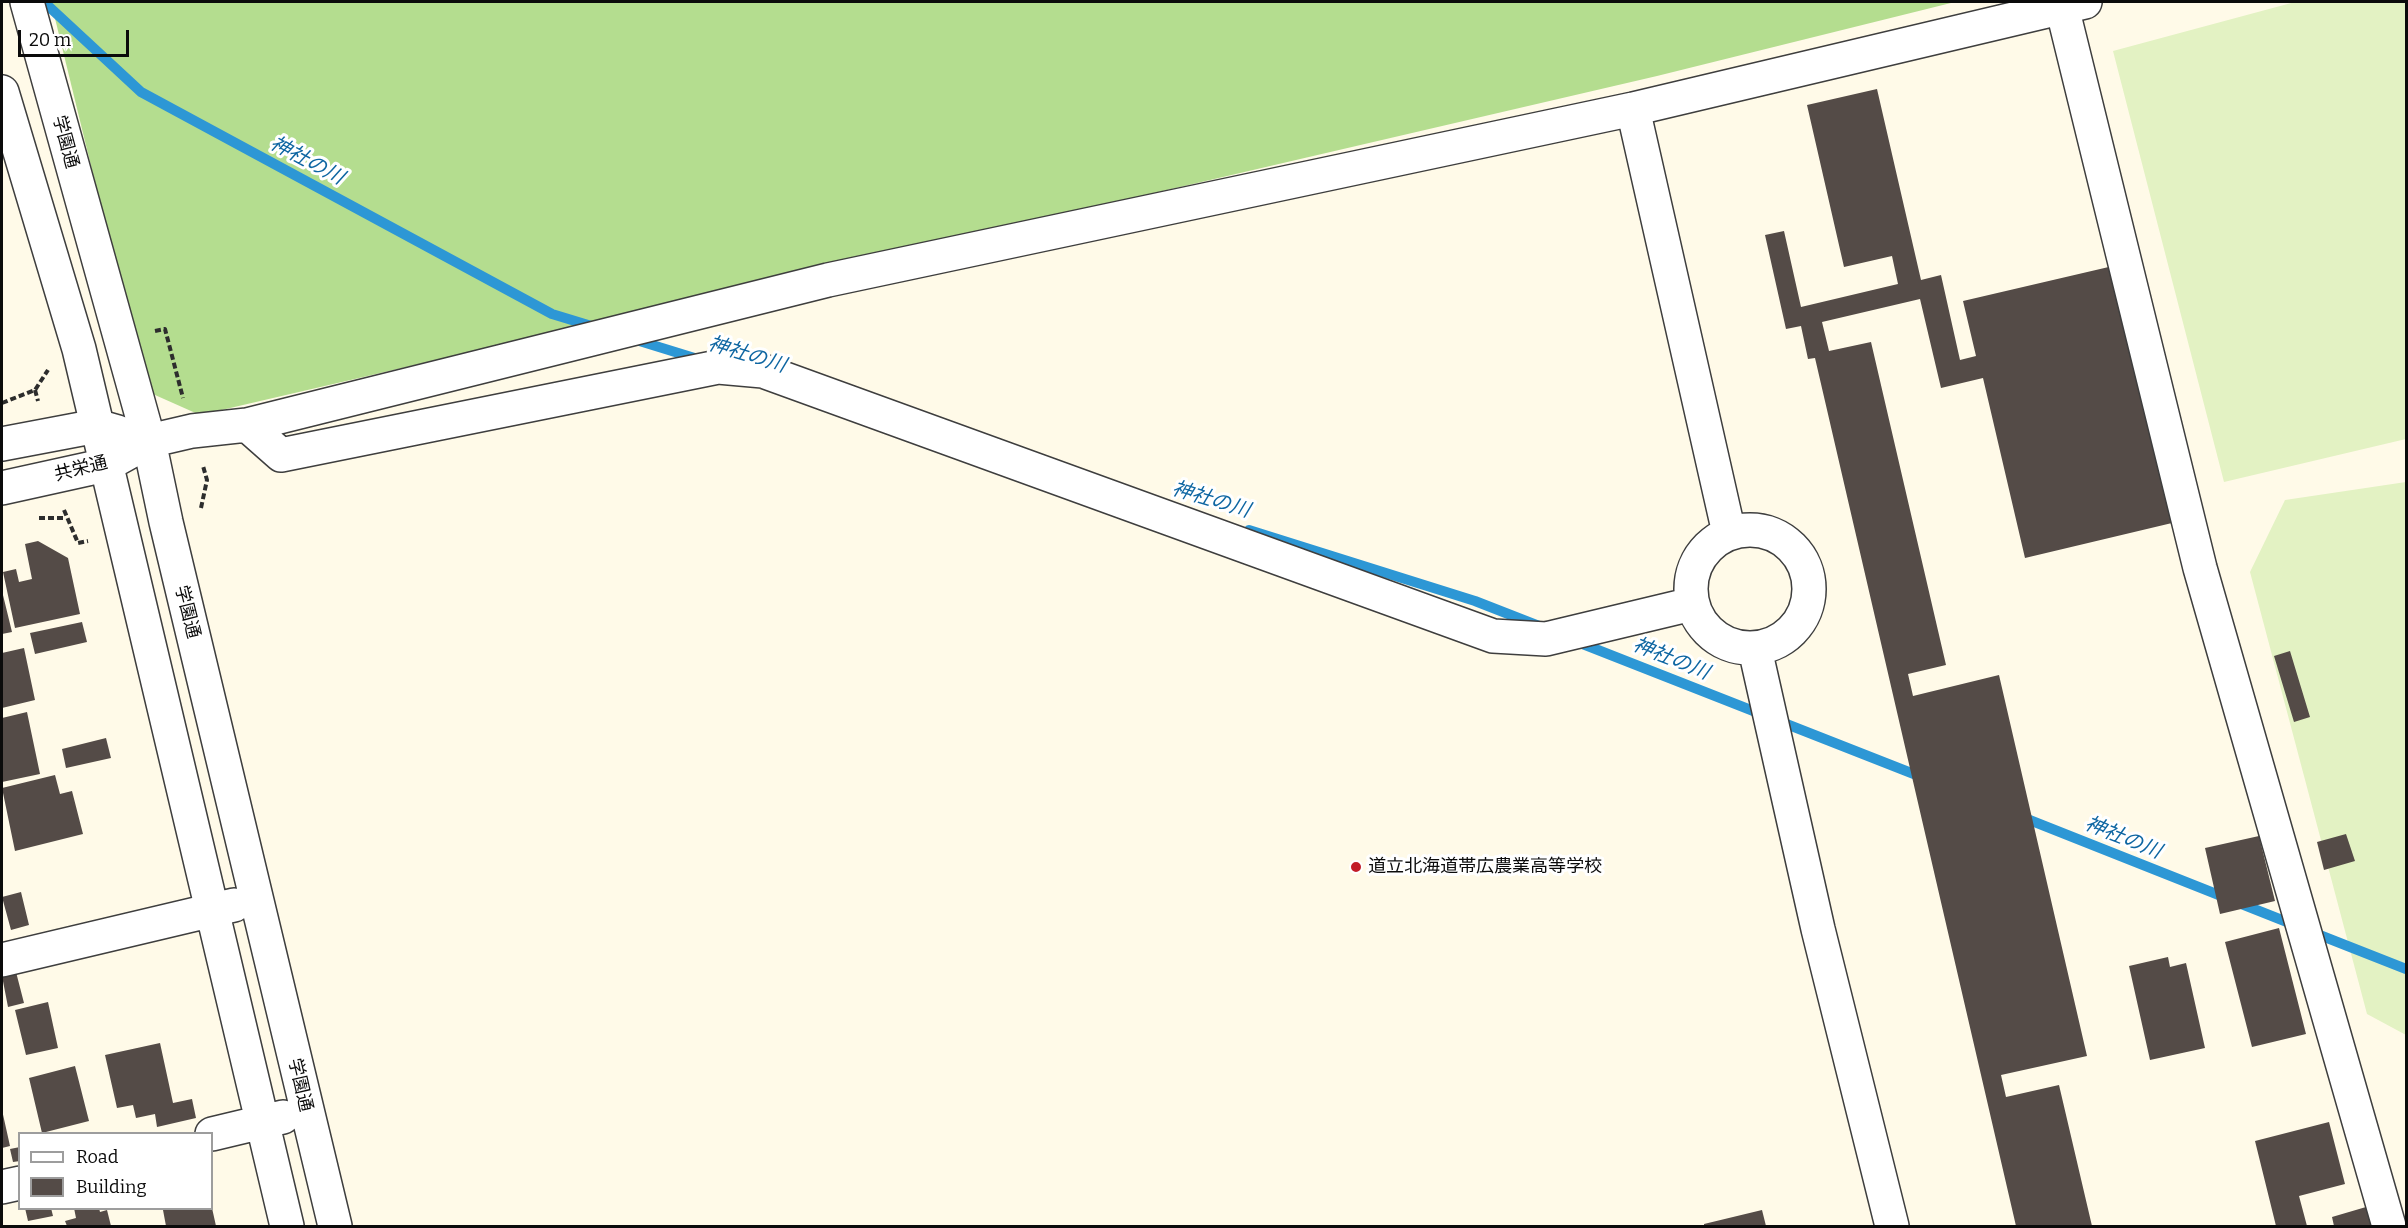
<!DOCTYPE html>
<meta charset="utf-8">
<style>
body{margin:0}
#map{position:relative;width:2408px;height:1228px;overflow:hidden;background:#fffae8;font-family:Bitter,serif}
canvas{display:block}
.frame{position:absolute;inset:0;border:3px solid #0b0b0b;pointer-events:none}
.legend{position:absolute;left:18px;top:1132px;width:195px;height:78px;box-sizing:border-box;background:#fff;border:2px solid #9d9d9d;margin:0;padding:8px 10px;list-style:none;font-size:18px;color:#0b0b0b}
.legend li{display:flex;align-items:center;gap:12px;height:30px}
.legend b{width:30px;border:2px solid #9d9d9d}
.scale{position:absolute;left:18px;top:30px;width:111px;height:27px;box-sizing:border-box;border:3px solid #0b0b0b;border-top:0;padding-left:8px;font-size:18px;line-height:21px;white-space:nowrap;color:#0b0b0b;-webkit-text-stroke:4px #fff;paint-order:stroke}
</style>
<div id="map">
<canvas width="2408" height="1228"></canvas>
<div class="frame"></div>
<ul class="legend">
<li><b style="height:8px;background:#fff"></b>Road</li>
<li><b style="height:16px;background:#544b47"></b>Building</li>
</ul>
<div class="scale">20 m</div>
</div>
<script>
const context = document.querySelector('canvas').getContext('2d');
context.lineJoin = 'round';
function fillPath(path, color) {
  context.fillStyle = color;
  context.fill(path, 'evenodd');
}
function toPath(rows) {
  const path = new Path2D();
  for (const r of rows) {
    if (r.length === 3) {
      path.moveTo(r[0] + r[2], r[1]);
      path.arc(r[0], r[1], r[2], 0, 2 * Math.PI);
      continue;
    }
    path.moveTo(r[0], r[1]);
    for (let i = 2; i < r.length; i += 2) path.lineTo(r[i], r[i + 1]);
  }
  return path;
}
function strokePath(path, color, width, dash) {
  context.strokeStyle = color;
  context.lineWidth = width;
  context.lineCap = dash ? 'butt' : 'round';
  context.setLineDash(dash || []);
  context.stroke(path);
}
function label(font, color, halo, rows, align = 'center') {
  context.font = font + ' Bitter,"Noto Sans JP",serif';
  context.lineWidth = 6;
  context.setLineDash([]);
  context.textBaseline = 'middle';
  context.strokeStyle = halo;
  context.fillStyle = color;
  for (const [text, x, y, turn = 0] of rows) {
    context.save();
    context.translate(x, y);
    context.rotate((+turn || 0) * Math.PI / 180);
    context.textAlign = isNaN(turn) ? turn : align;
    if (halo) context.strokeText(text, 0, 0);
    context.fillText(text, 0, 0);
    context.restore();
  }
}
fillPath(toPath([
 [51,2,1955,2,1657,76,200,415,146,391]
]), '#b4dd8f');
fillPath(toPath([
 [2295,2,2406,2,2406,439,2224,482,2113,51],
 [2406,482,2406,1035,2367,1014,2250,572,2285,500]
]), '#e3f2c3');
strokePath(toPath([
 [44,2,141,92,552,314,598,328],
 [633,339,701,360],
 [1249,530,1475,601,1539,626],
 [1575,641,1924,778],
 [2022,817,2297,926],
 [2312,932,2406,969]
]), '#2d97d5', 10);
fillPath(toPath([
 [1877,89,1921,280,1941,275,1960,360,1976,356,1963,301,2113,266,2172,523,2025,558,1983,378,1941,388,1920,299,1822,322,1829,351,1871,342,1946,665,1908,674,1913,696,1999,675,2087,1056,2001,1075,2006,1097,2059,1085,2092,1226,2016,1226,1815,358,1808,359,1801,326,1786,329,1765,235,1784,231,1801,307,1898,284,1892,256,1844,267,1807,105],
 [38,541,68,558,80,614,15,628,3,572,16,569,19,582,32,579,25,544],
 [2,591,12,632,2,634],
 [82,622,87,642,35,654,30,633],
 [24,648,35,700,2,708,2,653],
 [2290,651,2310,717,2294,722,2274,656],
 [27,712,40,774,2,782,2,718],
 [106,738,111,758,66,768,62,749],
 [55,775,60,794,72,791,83,834,15,851,2,788],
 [2346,834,2355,861,2324,870,2317,842],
 [2259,836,2275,901,2220,914,2205,848],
 [21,892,29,925,11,930,2,897],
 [2279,928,2306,1034,2252,1047,2225,942],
 [2168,957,2170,967,2186,963,2205,1048,2150,1060,2129,966],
 [16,972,24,1003,8,1007,2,976],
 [48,1002,58,1048,26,1055,15,1010],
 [160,1043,173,1103,192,1099,196,1118,157,1127,155,1114,136,1118,133,1105,117,1108,105,1055],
 [75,1066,89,1121,42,1133,29,1078],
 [2,1110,10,1146,2,1148],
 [2329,1122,2345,1184,2299,1196,2307,1226,2276,1226,2255,1141],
 [20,1147,20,1161,13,1162,10,1149],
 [2366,1207,2371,1226,2334,1226,2332,1217],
 [25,1208,51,1208,53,1216,28,1221],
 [74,1208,99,1208,100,1212,107,1210,111,1226,67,1226,65,1221,76,1218],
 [168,1208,212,1208,216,1226,166,1226,163,1210],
 [1762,1210,1766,1226,1704,1226,1704,1224]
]), '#544b47');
const minor = toPath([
 [27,2,149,441,166,522,335,1226],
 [2062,7,2200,568,2389,1226],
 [2,92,79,349,287,1226],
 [1633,109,1729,533],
 [247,425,281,455,718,367,763,371,1493,636,1546,639,1692,604],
 [2,444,97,426,118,432],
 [2,488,106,465,149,441,192,431,247,425,828,280,1633,109,2085,2],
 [1750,589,59],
 [1755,649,1818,929,1892,1226],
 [2,960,234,905],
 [212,1134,283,1117],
 [2,1187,20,1183]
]);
strokePath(minor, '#3e3e3e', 36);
strokePath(toPath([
 [155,331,165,329,183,398],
 [35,390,38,401],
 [2,403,35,390,48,370],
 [201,508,207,480,203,466],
 [64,510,78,543,88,541],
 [39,518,66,518]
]), '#2d2d2d', 4, [6, 3]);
strokePath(minor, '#fff', 33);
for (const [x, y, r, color] of [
 [1356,867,6,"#c21c28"]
]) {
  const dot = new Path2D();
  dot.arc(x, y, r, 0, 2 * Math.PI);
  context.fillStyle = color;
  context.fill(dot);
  strokePath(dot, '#fff', 2);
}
label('18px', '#0b0b0b', '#fff', [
 ["学園通",65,142,75],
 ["共栄通",81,469,-14],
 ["学園通",187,612,76],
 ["学園通",300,1085,77]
]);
label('18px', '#0b0b0b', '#fff', [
 ["道立北海道帯広農業高等学校",1368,867]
], 'left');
label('italic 20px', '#0e66a2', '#fff', [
 ["神社の川",307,161,28],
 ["神社の川",747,355,17],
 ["神社の川",1211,500,17],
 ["神社の川",1671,659,22],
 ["神社の川",2123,838,22]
]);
</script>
